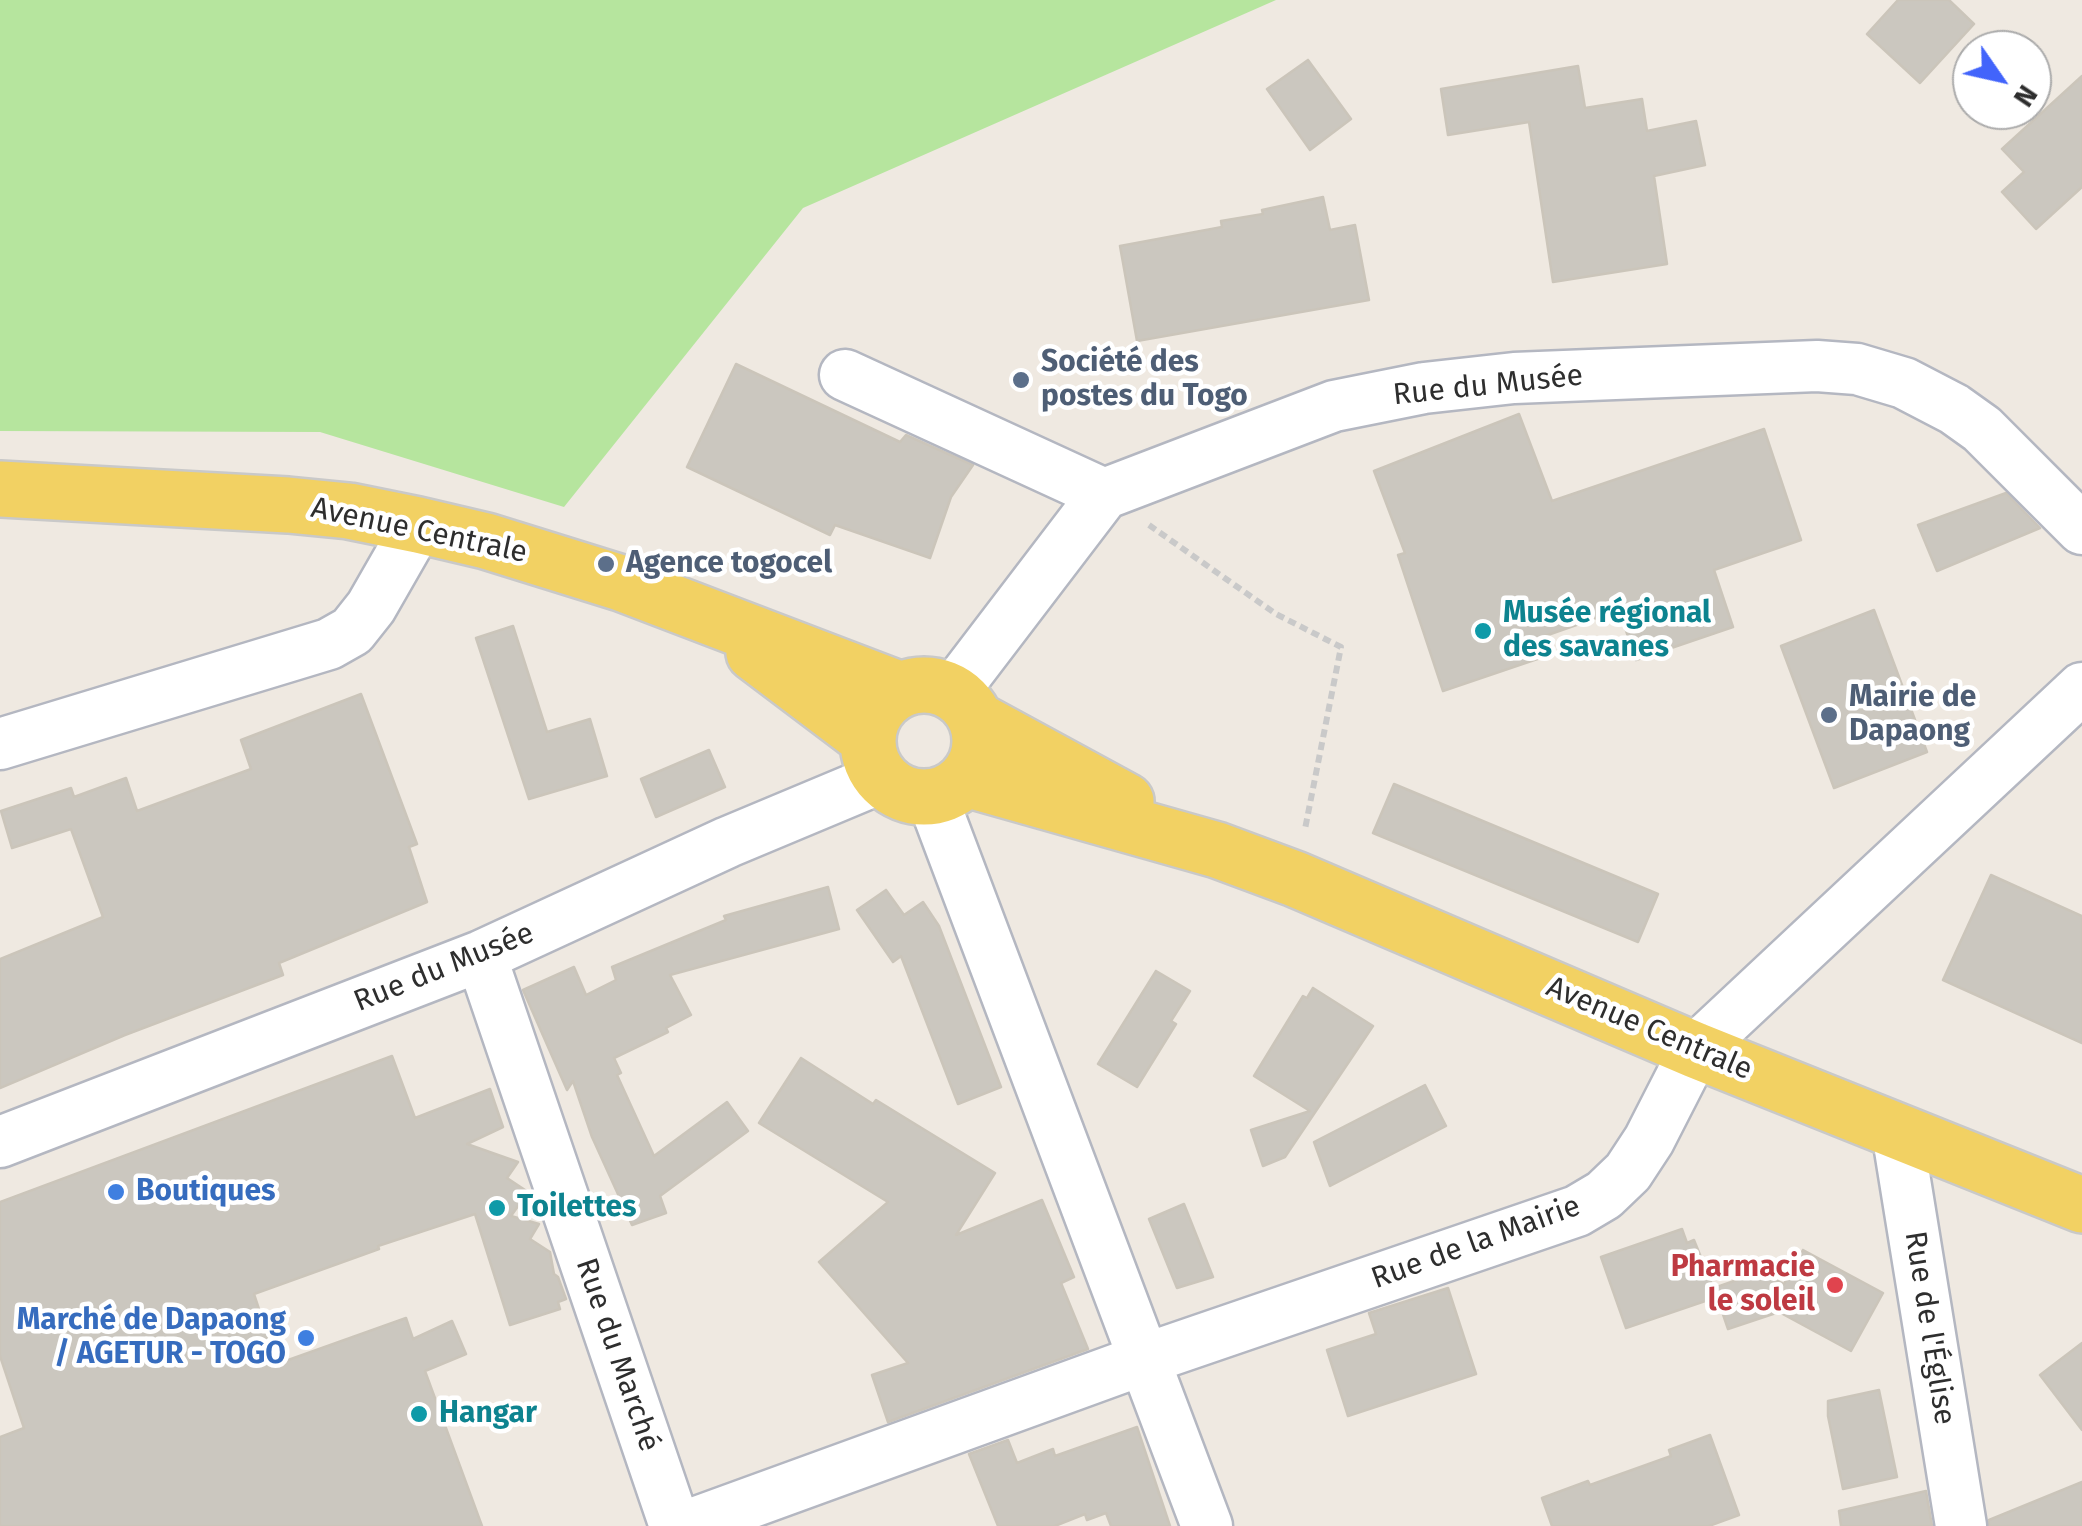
<!DOCTYPE html>
<meta charset="utf-8">
<style>
body{margin:0}
#map{position:relative;width:2082px;height:1526px;overflow:hidden;background:#efe9e1;font-family:"Fira Sans",sans-serif}
canvas{display:block}
.north{position:absolute;left:1952px;top:30px;width:100px;height:100px;box-sizing:border-box;background:#fff;border:2px solid #ababab;border-radius:50%;rotate:124deg;font-size:28px;font-weight:700;line-height:40px;text-align:center;color:#2e2e2e}
.north::after{content:'';display:block;margin:auto;width:35px;height:45px;background:#4264fb;clip-path:polygon(50% 0,100% 100%,50% 72%,0 100%)}
</style>
<div id="map">
<canvas width="2082" height="1526"></canvas>
<div class="north">N</div>
</div>
<script>
const context = document.querySelector('canvas').getContext('2d');
context.lineJoin = 'round';
function fillPath(path, color) {
  context.fillStyle = color;
  context.fill(path, 'evenodd');
}
function toPath(rows) {
  const path = new Path2D();
  for (const r of rows) {
    if (r.length === 3) {
      path.moveTo(r[0] + r[2], r[1]);
      path.arc(r[0], r[1], r[2], 0, 2 * Math.PI);
      continue;
    }
    path.moveTo(r[0], r[1]);
    for (let i = 2; i < r.length; i += 2) path.lineTo(r[i], r[i + 1]);
  }
  return path;
}
function strokePath(path, color, width, dash) {
  context.strokeStyle = color;
  context.lineWidth = width;
  context.lineCap = dash ? 'butt' : 'round';
  context.setLineDash(dash || []);
  context.stroke(path);
}
function label(font, color, halo, rows, align = 'center') {
  context.font = font + ' "Fira Sans",sans-serif';
  context.lineWidth = 9;
  context.setLineDash([]);
  context.textBaseline = 'middle';
  context.strokeStyle = halo;
  context.fillStyle = color;
  for (const [text, x, y, turn = 0] of rows) {
    context.save();
    context.translate(x, y);
    context.rotate((+turn || 0) * Math.PI / 180);
    context.textAlign = isNaN(turn) ? turn : align;
    if (halo) context.strokeText(text, 0, 0);
    context.fillText(text, 0, 0);
    context.restore();
  }
}
fillPath(toPath([
 [0,0,1276,0,803,208,564,507,320,432,0,431]
]), '#b6e59e');
const building = toPath([
 [1898,0,1949,0,1974,24,1920,83,1867,34,1898,0],
 [1308,60,1351,119,1310,150,1267,89,1308,60],
 [1578,66,1585,108,1642,99,1647,131,1696,121,1705,165,1654,176,1667,264,1553,282,1529,122,1448,135,1441,89,1578,66],
 [2082,76,2082,187,2036,229,2002,192,2024,172,2002,149,2082,76],
 [1323,197,1330,230,1355,225,1369,300,1137,341,1120,246,1222,227,1221,221,1263,214,1262,210,1323,197],
 [736,364,900,442,906,435,973,465,951,497,930,558,835,525,830,535,687,467,736,364],
 [1519,414,1552,501,1764,429,1801,540,1714,570,1733,627,1636,660,1619,610,1545,636,1552,654,1443,691,1398,555,1405,553,1374,471,1519,414],
 [2006,493,2040,528,1937,571,1918,525,2006,493],
 [1874,610,1927,752,1834,788,1781,646,1874,610],
 [513,626,547,732,590,719,607,776,529,799,476,638,513,626],
 [361,694,417,844,409,847,427,902,279,963,283,975,125,1035,0,1088,0,959,103,917,71,829,12,848,1,811,71,788,74,797,126,778,137,811,251,769,241,740,361,694],
 [709,750,725,787,656,817,641,779,709,750],
 [1394,784,1658,894,1638,942,1373,833,1394,784],
 [1991,875,2082,916,2082,1043,1943,980,1991,875],
 [828,887,839,929,670,975,691,1015,666,1028,668,1032,614,1058,621,1073,617,1075,654,1156,727,1102,748,1131,660,1196,666,1213,632,1225,592,1137,573,1081,567,1090,523,990,574,967,586,995,616,980,612,967,726,920,724,916,828,887],
 [886,890,904,915,923,902,939,926,1001,1087,958,1104,901,956,893,962,857,910,886,890],
 [1156,971,1190,991,1171,1021,1176,1024,1137,1087,1098,1064,1156,971],
 [1313,988,1373,1026,1285,1157,1263,1166,1251,1130,1310,1111,1254,1076,1303,996,1307,998,1313,988],
 [392,1056,415,1118,490,1089,503,1127,467,1144,518,1162,507,1178,528,1192,511,1216,539,1224,530,1239,550,1252,554,1274,558,1277,566,1299,558,1302,560,1309,510,1325,475,1214,378,1246,379,1249,254,1294,277,1364,406,1318,413,1339,452,1321,466,1354,425,1371,482,1526,0,1526,0,1437,24,1428,0,1356,0,1202,392,1056],
 [801,1058,873,1104,876,1100,995,1173,956,1235,1042,1200,1074,1277,1061,1283,1088,1349,888,1422,872,1375,908,1363,819,1262,888,1202,759,1123,801,1058],
 [1425,1085,1446,1126,1330,1186,1314,1142,1425,1085],
 [1184,1204,1213,1277,1177,1288,1149,1219,1184,1204],
 [1682,1229,1687,1243,1694,1240,1717,1297,1626,1328,1601,1257,1682,1229],
 [1803,1250,1883,1293,1851,1351,1779,1312,1728,1329,1714,1288,1760,1272,1784,1284,1803,1250],
 [1448,1288,1476,1374,1348,1416,1327,1350,1376,1334,1369,1313,1448,1288],
 [2082,1343,2082,1430,2040,1375,2082,1343],
 [1879,1390,1897,1477,1843,1489,1828,1416,1828,1401,1879,1390],
 [1137,1427,1170,1526,1111,1526,1106,1513,1087,1520,1085,1514,1055,1526,998,1526,969,1454,1008,1440,1017,1463,1053,1449,1055,1456,1137,1427],
 [1710,1435,1739,1515,1709,1526,1552,1526,1542,1498,1588,1481,1590,1485,1671,1456,1669,1450,1710,1435],
 [2082,1482,2082,1526,1989,1526,1989,1520,2082,1482],
 [1926,1491,1932,1526,1841,1526,1839,1511,1926,1491]
]);
fillPath(building, '#cbc7bf');
strokePath(building, '#cbc5ba', 2.5);
const minor = toPath([
 [845,375,1104,494],
 [953,692,1104,494,1334,406,1424,388,1514,378,1817,366,1857,369,1904,383,1954,409,1982,429,2082,529],
 [0,744,329,644,352,631,371,607,418,525],
 [932,797,1207,1526],
 [481,956,675,1526],
 [1897,1131,1961,1526],
 [0,1142,481,956,728,842,881,778],
 [686,1526,1145,1359,1577,1211,1604,1195,1628,1172,1649,1140,1695,1050,2082,688]
]);
const major = toPath([
 [0,489,288,505,349,511,418,525,486,541,621,583,901,690],
 [754,653,868,739],
 [924,741,56],
 [977,720,1126,801],
 [966,779,1217,850,1295,879,1695,1050,2082,1205]
]);
strokePath(minor, '#b4b7c1', 55);
strokePath(major, '#c9c9c9', 60);
strokePath(toPath([
 [1149,525,1276,614,1341,647,1305,829]
]), '#c9c9c9', 6, [8, 5]);
strokePath(minor, '#fff', 50);
strokePath(major, '#f2d163', 55);
for (const [x, y, r, color] of [
 [1021,380,10,"#5c6f8a"],
 [606,564,10,"#5c6f8a"],
 [1483,631,10,"#0f9aa8"],
 [1829,715,10,"#5c6f8a"],
 [116,1192,10,"#3f7fe0"],
 [497,1208,10,"#0f9aa8"],
 [1835,1285,10,"#e0444e"],
 [306,1338,10,"#3f7fe0"],
 [419,1414,10,"#0f9aa8"]
]) {
  const dot = new Path2D();
  dot.arc(x, y, r, 0, 2 * Math.PI);
  context.fillStyle = color;
  context.fill(dot);
  strokePath(dot, '#fff', 4);
}
label('bold 30px', '#4e5e75', '#fff', [
 ["Société des",1041,363],
 ["postes du Togo",1041,397],
 ["Agence togocel",626,564],
 ["Mairie de",1849,698],
 ["Dapaong",1849,732]
], 'left');
label('30px', '#2e2e2e', '#fff', [
 ["Rue du Musée",1488,386,-6],
 ["Avenue Centrale",419,531,12],
 ["Rue du Musée",444,968,-22],
 ["Avenue Centrale",1649,1029,23],
 ["Rue de la Mairie",1476,1243,-20],
 ["Rue de l'Église",1929,1328,81],
 ["Rue du Marché",617,1355,71]
]);
label('bold 30px', '#0d838f', '#fff', [
 ["Musée régional",1503,614],
 ["des savanes",1503,648],
 ["Toilettes",517,1208],
 ["Hangar",439,1414]
], 'left');
label('bold 30px', '#366cbe', '#fff', [
 ["Boutiques",136,1192],
 ["Marché de Dapaong",286,1321,"right"],
 ["/ AGETUR - TOGO",286,1355,"right"]
], 'left');
label('bold 30px', '#be3a42', '#fff', [
 ["Pharmacie",1815,1268],
 ["le soleil",1815,1302]
], 'right');
</script>
